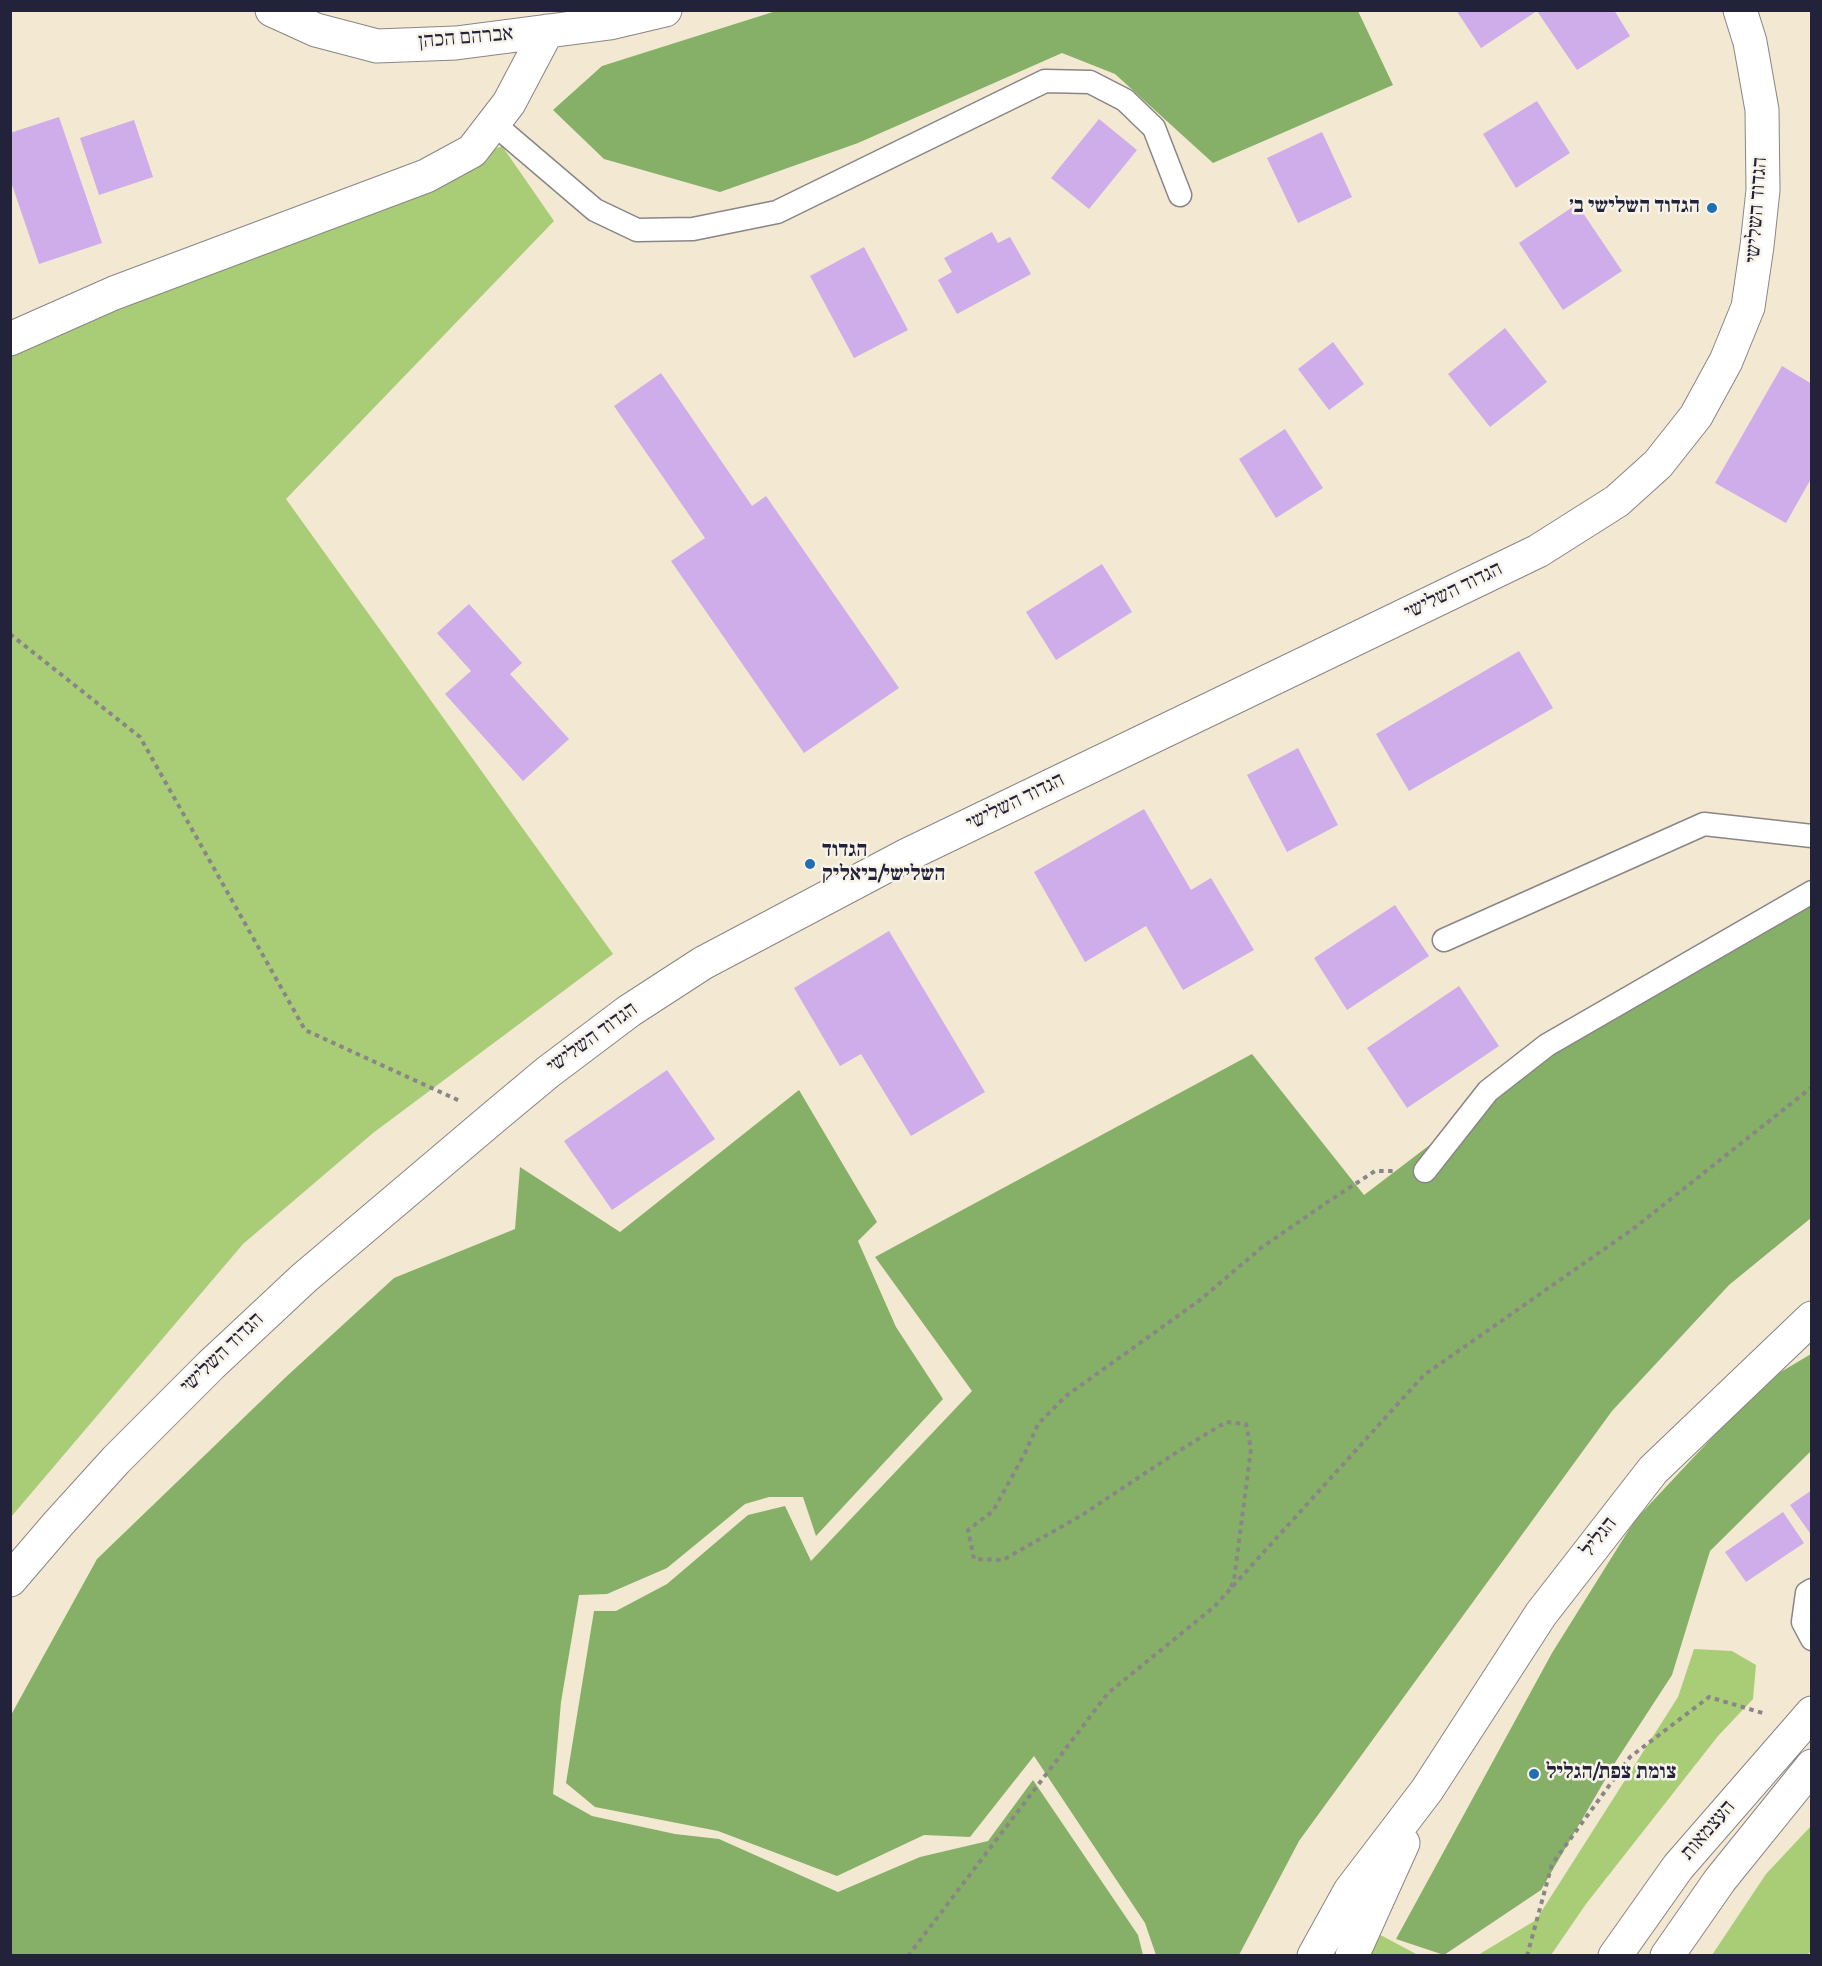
<!DOCTYPE html>
<meta charset="utf-8">
<style>
body{margin:0}
#map{position:relative;width:1822px;height:1966px;overflow:hidden;background:#f3e8d2;font-family:"IM FELL DW Pica",serif}
canvas{display:block}
.frame{position:absolute;inset:0;border:12px solid #22223b;pointer-events:none}
</style>
<div id="map">
<canvas width="1822" height="1966"></canvas>
<div class="frame"></div>
</div>
<script>
const context = document.querySelector('canvas').getContext('2d');
context.lineJoin = 'round';
function fillPath(path, color) {
  context.fillStyle = color;
  context.fill(path, 'evenodd');
}
function toPath(rows) {
  const path = new Path2D();
  for (const r of rows) {
    path.moveTo(r[0], r[1]);
    for (let i = 2; i < r.length; i += 2) path.lineTo(r[i], r[i + 1]);
  }
  return path;
}
function strokePath(path, color, width, dash) {
  context.strokeStyle = color;
  context.lineWidth = width;
  context.lineCap = dash ? 'butt' : 'round';
  context.setLineDash(dash || []);
  context.stroke(path);
}
function label(font, color, halo, rows, align = 'center') {
  context.font = font + ' "IM FELL DW Pica","Frank Ruhl Libre",serif';
  context.lineWidth = 5;
  context.setLineDash([]);
  context.textBaseline = 'middle';
  context.strokeStyle = halo;
  context.fillStyle = color;
  for (const [text, x, y, turn = 0] of rows) {
    context.save();
    context.translate(x, y);
    context.rotate((+turn || 0) * Math.PI / 180);
    context.textAlign = isNaN(turn) ? turn : align;
    if (halo) context.strokeText(text, 0, 0);
    context.fillText(text, 0, 0);
    context.restore();
  }
}
fillPath(toPath([
 [502,146,554,221,286,499,613,954,373,1133,243,1244,11,1517,11,341],
 [1694,1649,1732,1651,1756,1665,1753,1699,1718,1736,1586,1904,1551,1955,1478,1955,1536,1920,1678,1697],
 [1811,1826,1812,1950,1807,1955,1712,1955,1766,1874],
 [1373,1931,1418,1955,1360,1956]
]), '#a9cd76');
fillPath(toPath([
 [776,11,1358,11,1393,85,1213,163,1115,74,1062,53,858,143,720,192,604,159,553,110,602,66],
 [1811,904,1811,1218,1729,1285,1612,1411,1299,1841,1239,1955,1156,1955,1145,1923,1034,1756,970,1837,924,1835,837,1876,718,1831,595,1807,566,1783,594,1611,616,1611,667,1584,748,1515,785,1506,811,1561,972,1391,875,1257,1252,1054,1364,1195,1590,1023],
 [799,1090,877,1222,858,1241,896,1327,943,1399,816,1536,803,1497,769,1497,745,1504,667,1568,607,1594,579,1595,561,1702,553,1794,592,1816,675,1834,719,1839,838,1892,920,1857,988,1841,1033,1780,1138,1935,1143,1955,11,1955,11,1715,97,1559,287,1376,394,1278,515,1229,520,1167,620,1232],
 [1811,1354,1811,1451,1710,1551,1672,1675,1616,1761,1541,1890,1444,1955,1396,1939,1552,1653,1635,1520,1764,1382]
]), '#86b067');
fillPath(toPath([
 [1456,10,1614,10,1630,36,1577,70,1537,11,1481,48],
 [1537,101,1570,153,1516,188,1483,134],
 [59,117,102,243,39,264,10,179,10,133],
 [1099,119,1137,150,1089,209,1051,178],
 [134,120,153,177,99,195,80,138],
 [1322,132,1352,197,1298,223,1267,158],
 [1577,204,1622,271,1563,310,1519,243],
 [992,232,998,243,1010,237,1031,274,957,314,938,280,952,272,944,258],
 [864,247,908,330,854,358,810,276],
 [1505,328,1547,382,1490,427,1448,374],
 [1333,342,1364,384,1329,410,1298,369],
 [1782,366,1812,384,1812,477,1786,523,1715,483],
 [661,373,752,506,766,496,899,688,804,753,671,561,705,538,614,406],
 [1285,429,1323,488,1276,518,1239,459],
 [1102,564,1132,612,1056,660,1026,612],
 [469,604,522,663,510,674,569,739,523,781,445,694,471,671,437,633],
 [1519,651,1553,708,1409,791,1376,734],
 [1298,748,1338,825,1287,852,1247,775],
 [1144,809,1191,890,1211,878,1254,950,1183,990,1146,926,1085,962,1034,872],
 [1395,905,1429,956,1347,1010,1314,958],
 [889,931,985,1092,911,1136,861,1054,840,1066,794,988],
 [1459,986,1499,1046,1407,1108,1367,1048],
 [667,1070,715,1139,612,1210,564,1141],
 [1812,1490,1812,1536,1790,1505],
 [1783,1512,1804,1543,1746,1582,1725,1552]
]), '#ceadea');
const lane = toPath([
 [493,123,595,210,637,230,693,229,777,212,1045,81,1090,82,1125,100,1154,128,1180,195],
 [1444,940,1704,824,1812,836],
 [1425,1171,1488,1091,1547,1045,1812,892],
 [1812,1590,1807,1593,1803,1622,1812,1639]
]);
const street = toPath([
 [272,10,316,30,377,46,456,43,610,23,665,10],
 [10,339,114,293,426,176,472,151,509,103,547,31]
]);
const secondary = toPath([
 [10,1580,58,1524,116,1460,211,1365,304,1278,494,1117,548,1072,629,1011,703,963,907,855,1538,551,1617,501,1658,464,1696,416,1726,361,1748,307,1757,246,1763,190,1762,110,1750,42,1740,10],
 [1314,1956,1350,1891,1427,1790,1541,1614,1653,1470,1812,1318],
 [1352,1956,1403,1843],
 [1615,1956,1678,1867,1812,1713],
 [1667,1956,1720,1880,1812,1766]
]);
strokePath(lane, '#8a8586', 25);
strokePath(street, '#8a8586', 35);
strokePath(secondary, '#8a8586', 35);
strokePath(toPath([
 [10,634,140,737,305,1030,460,1101],
 [1231,1587,1234,1580,1251,1449,1246,1424,1226,1422,1177,1452,1082,1515,1003,1560,974,1559,968,1530,993,1511,1025,1453,1038,1424,1066,1396,1200,1300,1261,1248,1326,1203,1375,1171,1397,1171],
 [908,1956,1108,1693,1214,1607,1424,1375,1633,1229,1812,1087],
 [1527,1956,1552,1864,1630,1757,1709,1697,1766,1714]
]), '#8a8586', 4, [4.5, 4.5]);
strokePath(lane, '#fff', 22);
strokePath(street, '#fff', 33);
strokePath(secondary, '#fff', 33);
for (const [x, y, r, color] of [
 [1712,208,6,"#1f6fb2"],
 [810,864,6,"#1f6fb2"],
 [1534,1774,6,"#1f6fb2"]
]) {
  const dot = new Path2D();
  dot.arc(x, y, r, 0, 2 * Math.PI);
  context.fillStyle = color;
  context.fill(dot);
  strokePath(dot, '#f7f3e8', 2);
}
label('21px', '#22223b', '#f7f3e8', [
 ["אברהם הכהן",466,39,-5],
 ["הגדוד השלישי",1758,210,-86],
 ["הגדוד השלישי",1454,592,-26],
 ["הגדוד השלישי",1016,803,-26],
 ["הגדוד השלישי",593,1039,-36],
 ["הגדוד השלישי",223,1354,-44],
 ["הגליל",1600,1538,-52],
 ["העצמאות",1709,1831,-49]
]);
label('bold 21px', '#22223b', '#f7f3e8', [
 ["הגדוד השלישי ב׳",1700,208,"right"],
 ["הגדוד",822,852],
 ["השלישי/ביאליק",822,876],
 ["צומת צפת/הגליל",1546,1774]
], 'left');
</script>
